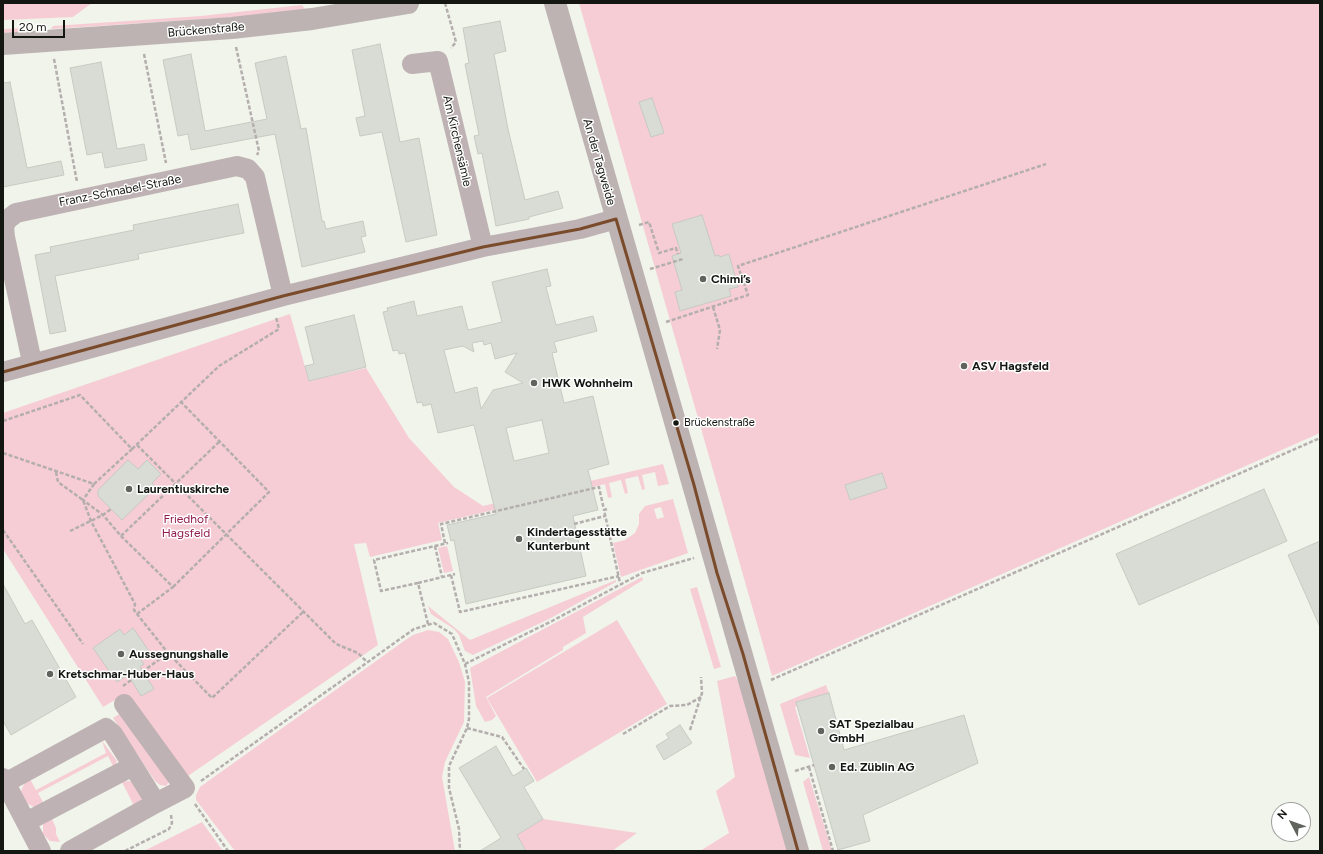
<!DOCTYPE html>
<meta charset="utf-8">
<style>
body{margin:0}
#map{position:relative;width:1323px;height:854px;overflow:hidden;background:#f0f4ea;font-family:Figtree,sans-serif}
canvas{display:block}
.frame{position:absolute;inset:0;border:4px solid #141711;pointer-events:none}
.north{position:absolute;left:1271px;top:802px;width:40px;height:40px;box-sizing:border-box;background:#fff;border:1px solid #a1a2a0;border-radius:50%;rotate:311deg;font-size:11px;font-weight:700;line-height:16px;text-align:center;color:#141711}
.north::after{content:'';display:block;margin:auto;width:14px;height:18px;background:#61645d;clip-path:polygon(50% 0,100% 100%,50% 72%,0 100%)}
.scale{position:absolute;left:12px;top:20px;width:53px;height:18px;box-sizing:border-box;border:2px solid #141711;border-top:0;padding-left:5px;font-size:12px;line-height:14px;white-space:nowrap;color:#141711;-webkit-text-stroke:3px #fff;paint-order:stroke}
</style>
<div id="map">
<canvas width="1323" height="854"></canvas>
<div class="frame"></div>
<div class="north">N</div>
<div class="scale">20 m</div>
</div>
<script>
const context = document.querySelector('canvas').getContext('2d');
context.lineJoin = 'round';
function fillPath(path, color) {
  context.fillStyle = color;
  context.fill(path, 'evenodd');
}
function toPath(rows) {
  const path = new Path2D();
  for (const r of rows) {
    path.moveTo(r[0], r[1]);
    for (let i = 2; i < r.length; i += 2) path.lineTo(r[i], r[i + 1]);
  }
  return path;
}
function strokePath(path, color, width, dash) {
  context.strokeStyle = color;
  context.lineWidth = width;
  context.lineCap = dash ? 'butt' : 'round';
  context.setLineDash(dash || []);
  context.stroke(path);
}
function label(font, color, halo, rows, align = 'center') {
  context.font = font + ' Figtree,sans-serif';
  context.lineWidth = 3;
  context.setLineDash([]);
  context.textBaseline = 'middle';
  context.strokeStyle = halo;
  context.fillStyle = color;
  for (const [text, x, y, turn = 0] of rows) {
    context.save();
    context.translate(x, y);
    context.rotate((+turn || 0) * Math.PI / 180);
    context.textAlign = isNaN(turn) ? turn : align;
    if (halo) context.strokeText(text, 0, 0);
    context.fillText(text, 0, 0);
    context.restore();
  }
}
fillPath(toPath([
 [3,3,92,3,73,17,3,20],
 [579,3,1320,3,1320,433,772,676],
 [302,5,305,9,304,10,266,15,51,29,53,26,201,16],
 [29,28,26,32,3,33,3,29],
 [290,314,309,381,366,368,409,438,454,487,483,506,663,464,669,484,658,486,655,472,642,475,645,489,642,490,638,476,625,479,628,493,625,494,621,480,609,483,612,497,608,498,605,484,438,523,442,540,370,557,366,543,354,544,378,645,185,778,122,696,103,707,3,549,3,413],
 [673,499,688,553,621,577,613,543,625,540,635,533,639,524,639,514,645,506],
 [661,507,664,517,657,519,654,509],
 [447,546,453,571,444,573,438,548],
 [642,577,643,580,583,617,586,633,563,647,563,650,486,697,496,716,492,720,485,722,476,706,470,668],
 [616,580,616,582,549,619,473,655,465,651,459,635,454,629,431,614,428,606,470,640],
 [697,587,721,667,714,669,690,589],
 [617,620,667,704,537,782,487,698],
 [428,630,439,632,448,639,459,662,465,682,464,722,445,762,442,777,455,851,235,851,196,800,196,795,200,787,404,641,413,635],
 [735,676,741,686,788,851,700,851,729,833,716,791,735,777,717,681],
 [826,685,830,696,795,707,810,758,795,755,780,704],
 [124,711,169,782,166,786,160,785,155,781,113,718],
 [102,741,117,761,114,768,108,756,38,793,44,804,34,807,26,803,21,791,25,782,30,779,36,790,106,753],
 [809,777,832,851,823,851,803,782],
 [129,781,134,782,143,796,140,804,135,808,122,782],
 [51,817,56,828,56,834,60,842,50,841,43,834,43,824],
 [543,819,637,833,612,851,526,851,517,835],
 [202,822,223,851,144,851]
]), '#f7cdd5');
const building = toPath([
 [500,21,506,51,494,54,508,129,525,200,558,191,563,208,529,217,529,219,496,226,482,153,478,154,474,136,479,135,465,64,469,63,463,28,500,21],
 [380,44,400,142,419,138,437,235,406,242,382,132,360,136,356,118,365,116,352,50,380,44],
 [191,54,205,131,267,119,255,63,286,56,301,129,306,128,322,221,324,221,326,229,363,221,366,236,361,237,365,252,302,267,275,134,191,150,188,134,178,136,163,60,191,54],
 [101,62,117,149,144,144,147,160,105,168,102,152,87,155,70,68,101,62],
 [10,82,27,168,61,161,64,175,3,187,3,83,10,82],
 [652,98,664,133,651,137,639,102,652,98],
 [238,204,244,233,138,254,139,259,55,276,66,331,50,334,35,255,51,252,50,247,134,230,133,225,238,204],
 [702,215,715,256,719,255,720,257,729,254,738,287,729,289,731,296,680,311,675,292,682,290,672,256,681,253,672,224,702,215],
 [547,269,551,286,546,287,556,325,593,316,597,331,554,342,557,352,552,353,564,403,593,396,609,464,588,470,598,510,573,516,586,576,466,604,454,540,451,541,447,525,496,514,474,425,438,433,431,404,423,406,422,402,417,403,405,353,399,354,398,350,393,351,383,312,388,311,387,308,414,301,417,316,462,306,468,330,502,322,492,282,547,269],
 [483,341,484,345,491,343,495,359,517,353,505,372,523,383,493,390,481,409,477,387,455,393,444,350,463,346,474,352,472,343,483,341],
 [542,420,549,453,514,461,506,428,542,420],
 [354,315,366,367,309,381,305,366,314,364,305,327,354,315],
 [128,460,138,469,147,460,161,474,152,483,156,487,122,520,98,496,98,490,128,460],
 [882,473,887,488,850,500,845,485,882,473],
 [1264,489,1287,541,1139,605,1116,554,1264,489],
 [1320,541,1320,627,1288,555,1320,541],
 [3,584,25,624,32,620,76,697,11,735,3,721,3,584],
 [133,628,149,651,139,657,144,664,140,667,154,689,141,696,128,675,117,682,93,648,120,629,124,635,133,628],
 [829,693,844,750,964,715,978,763,863,815,870,841,838,850,796,702,829,693],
 [680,725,692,743,664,760,656,746,669,738,666,734,680,725],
 [496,746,513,776,526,768,534,781,524,787,543,819,517,835,526,851,480,851,501,838,459,768,496,746]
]);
fillPath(building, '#d9dcd4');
strokePath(building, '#c7cac2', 1);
strokePath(toPath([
 [445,3,456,42,451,48],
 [236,47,259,151,257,155],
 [144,54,166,163],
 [54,59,77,182],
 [639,225,649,222,659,253,676,248,678,254],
 [650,269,683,259],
 [713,307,720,330,717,349],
 [666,322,748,295,738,266,1046,164],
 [3,421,80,395,132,449,94,484],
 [137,445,336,644,358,653,367,662],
 [132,449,219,366,279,329,276,317],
 [3,453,94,484,83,500,103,515,121,536,173,587,137,614],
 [56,472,58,482,83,500,91,521,135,604,134,610,137,614,168,653,212,698,303,612],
 [607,509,604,510,620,583],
 [574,524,605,516],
 [3,530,83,644],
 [70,531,103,515,111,509],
 [121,536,219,442],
 [445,543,441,524,599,487,604,510],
 [435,546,442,577],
 [451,575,460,612,619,576],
 [418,583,455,574],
 [173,587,269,492,181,402],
 [428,624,418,583,381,591,374,560,448,543],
 [465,664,552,621,642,573,694,558],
 [771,680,1320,438],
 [123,686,168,653],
 [467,728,502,737,524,769],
 [690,730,702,693,701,677],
 [623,734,670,706,687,705,701,697],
 [809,767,833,851],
 [795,771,814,765],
 [201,781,414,629,434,623,452,634,465,664,469,682,469,719,467,728,449,766,449,788,459,829,460,851],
 [195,804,228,851],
 [125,851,169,829,172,823,171,815]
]), '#b5aeae', 2.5, [4, 2]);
strokePath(toPath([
 [412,64,438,61,483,247],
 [32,362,5,237,4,227,7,220,16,213,237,166,248,169,255,177,283,296],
 [3,372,283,296,483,247,580,229,616,219],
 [124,704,185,788,156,803,133,766],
 [3,778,41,851],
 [5,783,106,728,113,734,133,766,26,822],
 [70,851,156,803]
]), '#bfb2b4', 20);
strokePath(toPath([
 [555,3,798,851],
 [3,44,232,28,312,19,408,3]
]), '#beb3b3', 22);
strokePath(toPath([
 [616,219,694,485,717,573,743,654,798,851],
 [3,372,283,296,483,247,580,229,616,219]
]), '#7a4b2a', 3);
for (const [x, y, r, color] of [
 [703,279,4,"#61645d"],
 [964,366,4,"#61645d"],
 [534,383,4,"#61645d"],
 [676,423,3.5,"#141711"],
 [129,489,4,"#61645d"],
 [519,539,4,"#61645d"],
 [121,654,4,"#61645d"],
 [50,674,4,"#61645d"],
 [821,731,4,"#61645d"],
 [832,767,4,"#61645d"]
]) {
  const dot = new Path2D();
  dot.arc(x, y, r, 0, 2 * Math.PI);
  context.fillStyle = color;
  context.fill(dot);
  strokePath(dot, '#fff', 1.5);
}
label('11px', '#141711', '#fff', [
 ["Brückenstraße",684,423]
], 'left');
label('12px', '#141711', '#fff', [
 ["Brückenstraße",206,30,-5],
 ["Am Kirchensämle",457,141,77],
 ["An der Tagweide",599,162,74],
 ["Franz-Schnabel-Straße",120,191,-11]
]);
label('bold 12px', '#141711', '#fff', [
 ["Chimi’s",711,279],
 ["ASV Hagsfeld",972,366],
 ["HWK Wohnheim",542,383],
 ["Laurentiuskirche",137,489],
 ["Kindertagesstätte",527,532],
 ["Kunterbunt",527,546],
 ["Aussegnungshalle",129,654],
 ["Kretschmar-Huber-Haus",58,674],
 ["SAT Spezialbau",829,724],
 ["GmbH",829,738],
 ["Ed. Züblin AG",840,767]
], 'left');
label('12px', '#901b4d', '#fff', [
 ["Friedhof",186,519],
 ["Hagsfeld",186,533]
]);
</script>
